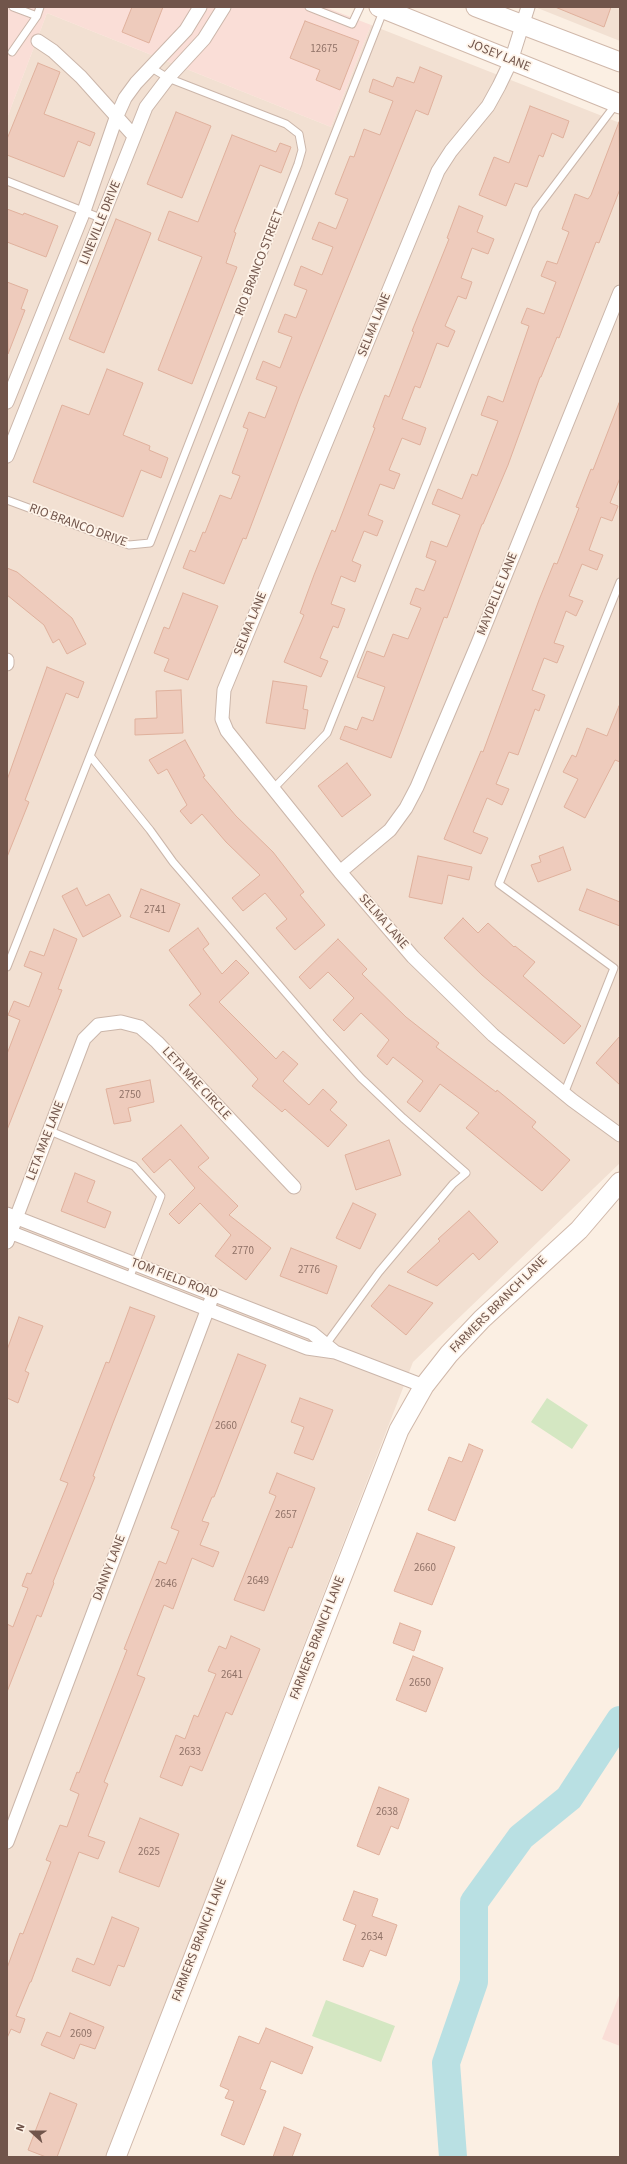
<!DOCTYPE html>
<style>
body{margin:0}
#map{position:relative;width:627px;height:2164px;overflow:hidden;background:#fbefe3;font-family:"Source Sans 3",sans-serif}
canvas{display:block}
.frame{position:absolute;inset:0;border:8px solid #71554b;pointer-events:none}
.north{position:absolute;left:12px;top:2112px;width:40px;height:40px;-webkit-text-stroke:3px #fef3e8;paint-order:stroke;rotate:291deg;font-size:11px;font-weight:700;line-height:16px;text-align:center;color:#71554b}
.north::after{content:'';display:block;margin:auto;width:14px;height:18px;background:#71554b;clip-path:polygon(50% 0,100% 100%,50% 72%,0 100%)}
</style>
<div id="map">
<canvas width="627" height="2164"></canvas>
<div class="frame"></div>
<div class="north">N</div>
</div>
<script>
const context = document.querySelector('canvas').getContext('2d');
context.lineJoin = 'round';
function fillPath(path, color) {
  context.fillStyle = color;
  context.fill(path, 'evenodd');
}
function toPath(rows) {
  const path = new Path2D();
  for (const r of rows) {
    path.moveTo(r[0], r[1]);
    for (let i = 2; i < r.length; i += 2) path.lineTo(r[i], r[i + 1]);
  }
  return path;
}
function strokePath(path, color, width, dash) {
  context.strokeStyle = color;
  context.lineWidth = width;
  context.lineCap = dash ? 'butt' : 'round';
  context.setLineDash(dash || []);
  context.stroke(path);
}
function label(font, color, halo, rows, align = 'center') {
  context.font = font + ' "Source Sans 3",sans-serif';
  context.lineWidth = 3.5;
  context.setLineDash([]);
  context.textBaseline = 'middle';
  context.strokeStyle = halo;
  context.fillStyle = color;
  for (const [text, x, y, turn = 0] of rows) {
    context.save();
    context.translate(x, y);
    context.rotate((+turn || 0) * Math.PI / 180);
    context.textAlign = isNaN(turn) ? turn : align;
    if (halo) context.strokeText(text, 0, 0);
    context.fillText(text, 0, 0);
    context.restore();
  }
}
fillPath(toPath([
 [535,7,620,7,620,41],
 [47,13,331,127,371,25,620,123,620,1163,413,1362,106,2157,7,2157,7,118]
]), '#f2e0d2');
fillPath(toPath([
 [7,7,325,7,371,25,331,127,47,13,7,118],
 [620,1993,620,2046,602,2039]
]), '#faded7');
fillPath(toPath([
 [547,1398,588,1425,572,1449,531,1422],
 [326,2000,395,2026,381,2062,312,2036]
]), '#d4e7c2');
strokePath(toPath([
 [453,2157,446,2063,474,1982,474,1902,521,1837,569,1798,620,1720]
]), '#b9e0e3', 28);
const building = toPath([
 [132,7,163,7,149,43,122,32,132,7],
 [555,7,611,7,604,27,555,7],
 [305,21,359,41,340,90,316,80,320,70,290,58,305,21],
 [38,63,60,72,44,114,95,133,90,146,78,141,64,177,7,155,7,139,38,63],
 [420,67,442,76,428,115,416,110,300,396,246,539,243,538,224,584,183,568,190,550,195,552,203,532,205,533,220,495,231,499,240,476,232,473,248,429,243,427,249,412,265,418,277,387,256,379,263,361,280,368,292,337,278,332,285,314,296,318,307,290,294,285,301,266,322,275,333,247,312,239,319,222,336,229,348,199,335,194,350,156,354,157,364,129,380,135,393,101,369,92,373,79,393,87,397,77,414,83,420,67],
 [530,106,569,121,563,138,552,133,543,157,539,155,527,187,515,183,506,206,479,195,494,157,509,163,530,106],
 [176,112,211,126,182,198,147,184,176,112],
 [619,122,620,189,599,243,596,242,559,338,557,337,541,377,540,377,508,465,483,524,482,524,447,618,444,617,391,758,340,739,345,726,357,730,362,717,373,721,385,687,357,677,367,651,384,657,393,634,408,639,421,608,410,604,416,588,424,591,436,561,426,557,431,541,447,547,460,515,432,504,438,489,462,499,472,474,477,476,498,421,481,415,488,396,503,402,529,326,521,323,527,308,544,314,556,282,541,276,547,261,557,264,569,232,562,229,575,194,588,199,591,195,619,122],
 [232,135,276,152,280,143,291,147,281,173,260,165,234,232,236,233,226,263,237,267,192,384,158,370,202,257,158,240,169,211,198,222,232,135],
 [459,206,483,216,477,232,494,239,488,254,472,248,461,278,472,282,466,299,458,296,445,326,455,331,448,347,437,343,420,388,415,386,402,419,426,428,420,445,402,438,389,470,400,474,394,489,380,484,368,515,383,521,377,536,364,531,352,561,361,565,355,582,341,576,331,604,345,609,338,628,333,626,320,658,328,661,321,677,284,662,304,615,300,613,314,575,332,530,335,532,375,428,373,427,385,395,389,397,414,332,412,331,449,239,447,238,459,206],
 [7,209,23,215,24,213,58,226,46,257,7,242,7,209],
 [116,219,151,233,104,353,69,339,116,219],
 [7,282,28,290,21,309,25,310,8,354,7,282],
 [107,369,143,383,123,435,150,446,149,450,168,458,161,478,141,470,123,517,33,482,62,405,89,415,107,369],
 [619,403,620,478,610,503,618,506,612,521,601,517,589,550,603,555,597,570,582,564,569,596,583,601,576,616,566,611,554,643,564,646,557,663,544,658,532,690,545,695,539,711,535,709,518,755,509,752,496,784,509,789,502,805,487,798,473,832,488,838,481,854,444,839,481,751,483,752,539,600,554,563,557,564,579,508,576,507,591,469,593,470,619,403],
 [7,568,17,572,72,618,86,644,67,654,59,639,53,643,44,625,7,595,7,568],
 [183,593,218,606,188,680,164,671,169,659,154,653,164,627,169,629,183,593],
 [47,667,84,682,78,698,66,693,25,800,29,802,7,857,7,780,47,667],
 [273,681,307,686,303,709,308,710,305,729,266,723,273,681],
 [181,690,183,733,135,735,135,719,157,718,156,691,181,690],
 [619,706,620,762,615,760,585,818,564,807,578,779,563,772,572,755,576,757,587,728,607,736,619,706],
 [185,740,205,776,203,777,236,816,273,852,304,892,300,895,325,925,295,950,276,928,287,919,265,893,243,911,232,898,260,875,226,842,202,814,191,824,180,811,187,805,167,769,158,774,149,760,185,740],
 [347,763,371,795,342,817,318,786,347,763],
 [563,847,571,870,538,882,531,865,541,862,539,856,563,847],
 [418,856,472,867,469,880,448,875,442,904,409,897,418,856],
 [77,888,86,906,109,894,121,916,83,937,62,896,77,888],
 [141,889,180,904,169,932,130,917,141,889],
 [587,889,620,902,620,926,579,910,587,889],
 [463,918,478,933,488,923,514,947,515,946,535,962,523,976,581,1026,564,1044,482,975,444,938,463,918],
 [198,928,209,944,203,949,222,974,236,960,249,973,219,1002,276,1059,283,1051,298,1064,283,1081,309,1105,323,1089,337,1102,330,1110,347,1125,328,1147,285,1109,282,1112,252,1086,258,1079,189,1005,201,994,169,950,198,928],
 [54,929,77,939,58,989,62,990,7,1130,7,1054,20,1020,8,1015,14,1001,29,1007,42,973,24,966,30,951,44,956,54,929],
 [338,939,367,969,362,974,406,1017,439,1043,436,1047,496,1092,497,1090,536,1122,532,1127,570,1160,542,1191,466,1128,479,1113,440,1084,420,1112,407,1102,423,1081,393,1057,387,1065,377,1056,389,1040,361,1013,344,1031,333,1020,354,998,328,972,310,989,299,977,338,939],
 [620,1036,620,1085,596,1063,620,1036],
 [150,1080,154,1102,128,1108,131,1121,114,1124,106,1089,150,1080],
 [181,1125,209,1158,198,1167,238,1206,229,1215,271,1248,246,1280,215,1256,231,1235,200,1203,179,1224,169,1214,195,1188,170,1159,154,1173,142,1159,181,1125],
 [389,1140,401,1175,356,1190,345,1155,389,1140],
 [75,1173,95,1181,87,1202,111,1212,105,1228,61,1211,75,1173],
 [353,1203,376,1214,360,1249,336,1238,353,1203],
 [469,1211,498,1242,479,1260,473,1253,437,1286,407,1272,440,1241,438,1239,469,1211],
 [291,1248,337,1266,327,1294,280,1276,291,1248],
 [389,1285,433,1303,406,1335,371,1306,389,1285],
 [130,1307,155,1316,113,1423,93,1476,95,1477,53,1582,54,1583,41,1617,37,1615,7,1692,7,1624,13,1627,28,1588,22,1586,27,1573,31,1574,68,1483,60,1480,106,1362,109,1363,130,1307],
 [19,1317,43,1326,25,1371,29,1373,18,1403,7,1398,7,1350,19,1317],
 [238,1354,266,1365,214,1497,212,1497,202,1521,209,1523,200,1545,219,1552,213,1567,192,1558,173,1609,164,1605,137,1675,145,1678,104,1782,108,1784,88,1836,105,1842,98,1859,79,1852,31,1982,30,1982,16,2016,25,2019,20,2033,11,2029,7,2038,7,1968,20,1933,23,1934,51,1862,46,1860,60,1825,67,1827,79,1794,70,1790,77,1772,79,1773,127,1650,124,1649,139,1611,159,1561,166,1564,179,1531,171,1528,238,1354],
 [300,1398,333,1410,313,1460,294,1453,304,1427,291,1422,300,1398],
 [469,1444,483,1450,455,1521,428,1510,449,1457,462,1462,469,1444],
 [277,1473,315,1488,292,1548,289,1547,264,1611,234,1600,276,1496,269,1493,277,1473],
 [417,1533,455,1547,432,1605,394,1591,417,1533],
 [400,1623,421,1631,414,1651,393,1643,400,1623],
 [231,1636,260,1649,232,1715,226,1712,202,1771,190,1766,182,1786,160,1777,176,1735,185,1739,194,1715,198,1717,216,1674,208,1671,219,1646,226,1649,231,1636],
 [413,1656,443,1668,426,1712,396,1700,413,1656],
 [379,1787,409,1799,398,1829,391,1826,379,1855,357,1846,379,1787],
 [140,1818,179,1834,159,1887,119,1872,140,1818],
 [354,1891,378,1899,372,1916,397,1925,386,1956,370,1950,363,1967,343,1960,356,1925,343,1920,354,1891],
 [112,1917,139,1928,124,1967,118,1965,110,1986,72,1971,77,1958,94,1965,112,1917],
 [70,2013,104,2027,95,2049,80,2044,74,2059,41,2045,47,2032,60,2037,70,2013],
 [266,2028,313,2047,302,2074,271,2061,260,2089,266,2091,244,2145,221,2135,234,2101,225,2098,229,2090,220,2086,239,2036,259,2044,266,2028],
 [50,2093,77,2104,57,2157,46,2157,28,2150,50,2093],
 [284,2127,301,2134,292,2157,273,2157,284,2127]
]);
fillPath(building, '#eecbbc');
strokePath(building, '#e0b19d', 1);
const lane = toPath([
 [13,7,37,16],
 [309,7,352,24,360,7],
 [12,52,37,16,40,7],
 [7,181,103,219],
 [7,500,129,545,150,543,298,164,302,150,299,134,286,124,168,78,150,67],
 [91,757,150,830,173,862,323,1036,361,1078,403,1118,466,1173,453,1184,379,1272,324,1347],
 [273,789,327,733,536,210,616,104],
 [7,967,384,9],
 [564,1094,614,968,499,884,620,582],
 [50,1131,134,1166,161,1196,129,1279]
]);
const street = toPath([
 [528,7,511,61,499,86,488,106,451,151,438,171,224,690,222,719,227,731,340,872,413,957,493,1035,572,1100,620,1135],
 [38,41,53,51,81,77,134,136],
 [7,402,84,211,116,118,125,98,136,83,186,30,200,7],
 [7,456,146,107,168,78,204,39,224,7],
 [7,660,7,664],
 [340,872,390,830,406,808,417,787,478,643,620,292],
 [7,1214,312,1333,335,1352],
 [7,1231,307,1348,335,1352,424,1386],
 [7,1242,84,1039,98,1025,121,1022,140,1027,157,1042,294,1187],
 [7,1842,213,1295]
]);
const secondary = toPath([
 [379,7,620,104],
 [476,7,620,62],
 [116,2157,399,1430,424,1386,449,1354,482,1319,579,1230,620,1182]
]);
strokePath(lane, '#cbb6aa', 9);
strokePath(street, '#cbb6aa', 15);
strokePath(secondary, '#d0b8aa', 21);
strokePath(lane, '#fff', 7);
strokePath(street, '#fff', 13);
strokePath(secondary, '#fff', 19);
label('11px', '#907267', null, [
 ["12675",324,50],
 ["2741",155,911],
 ["2750",130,1096],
 ["2770",243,1252],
 ["2776",309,1271],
 ["2660",226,1427],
 ["2657",286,1516],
 ["2660",425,1569],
 ["2649",258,1582],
 ["2646",166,1585],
 ["2641",232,1676],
 ["2650",420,1684],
 ["2633",190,1753],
 ["2638",387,1813],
 ["2625",149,1853],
 ["2634",372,1938],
 ["2609",81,2035]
]);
label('13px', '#71554b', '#fef3e8', [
 ["JOSEY LANE",499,56,22],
 ["LINEVILLE DRIVE",101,223,-68],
 ["RIO BRANCO STREET",260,263,-69],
 ["SELMA LANE",375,325,-68],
 ["RIO BRANCO DRIVE",78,526,20],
 ["MAYDELLE LANE",498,594,-68],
 ["SELMA LANE",251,624,-68],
 ["SELMA LANE",383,922,49],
 ["LETA MAE CIRCLE",196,1084,47],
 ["LETA MAE LANE",46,1141,-69],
 ["TOM FIELD ROAD",174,1279,21],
 ["FARMERS BRANCH LANE",499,1305,-45],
 ["DANNY LANE",110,1568,-69],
 ["FARMERS BRANCH LANE",318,1638,-69],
 ["FARMERS BRANCH LANE",200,1940,-69]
]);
</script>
